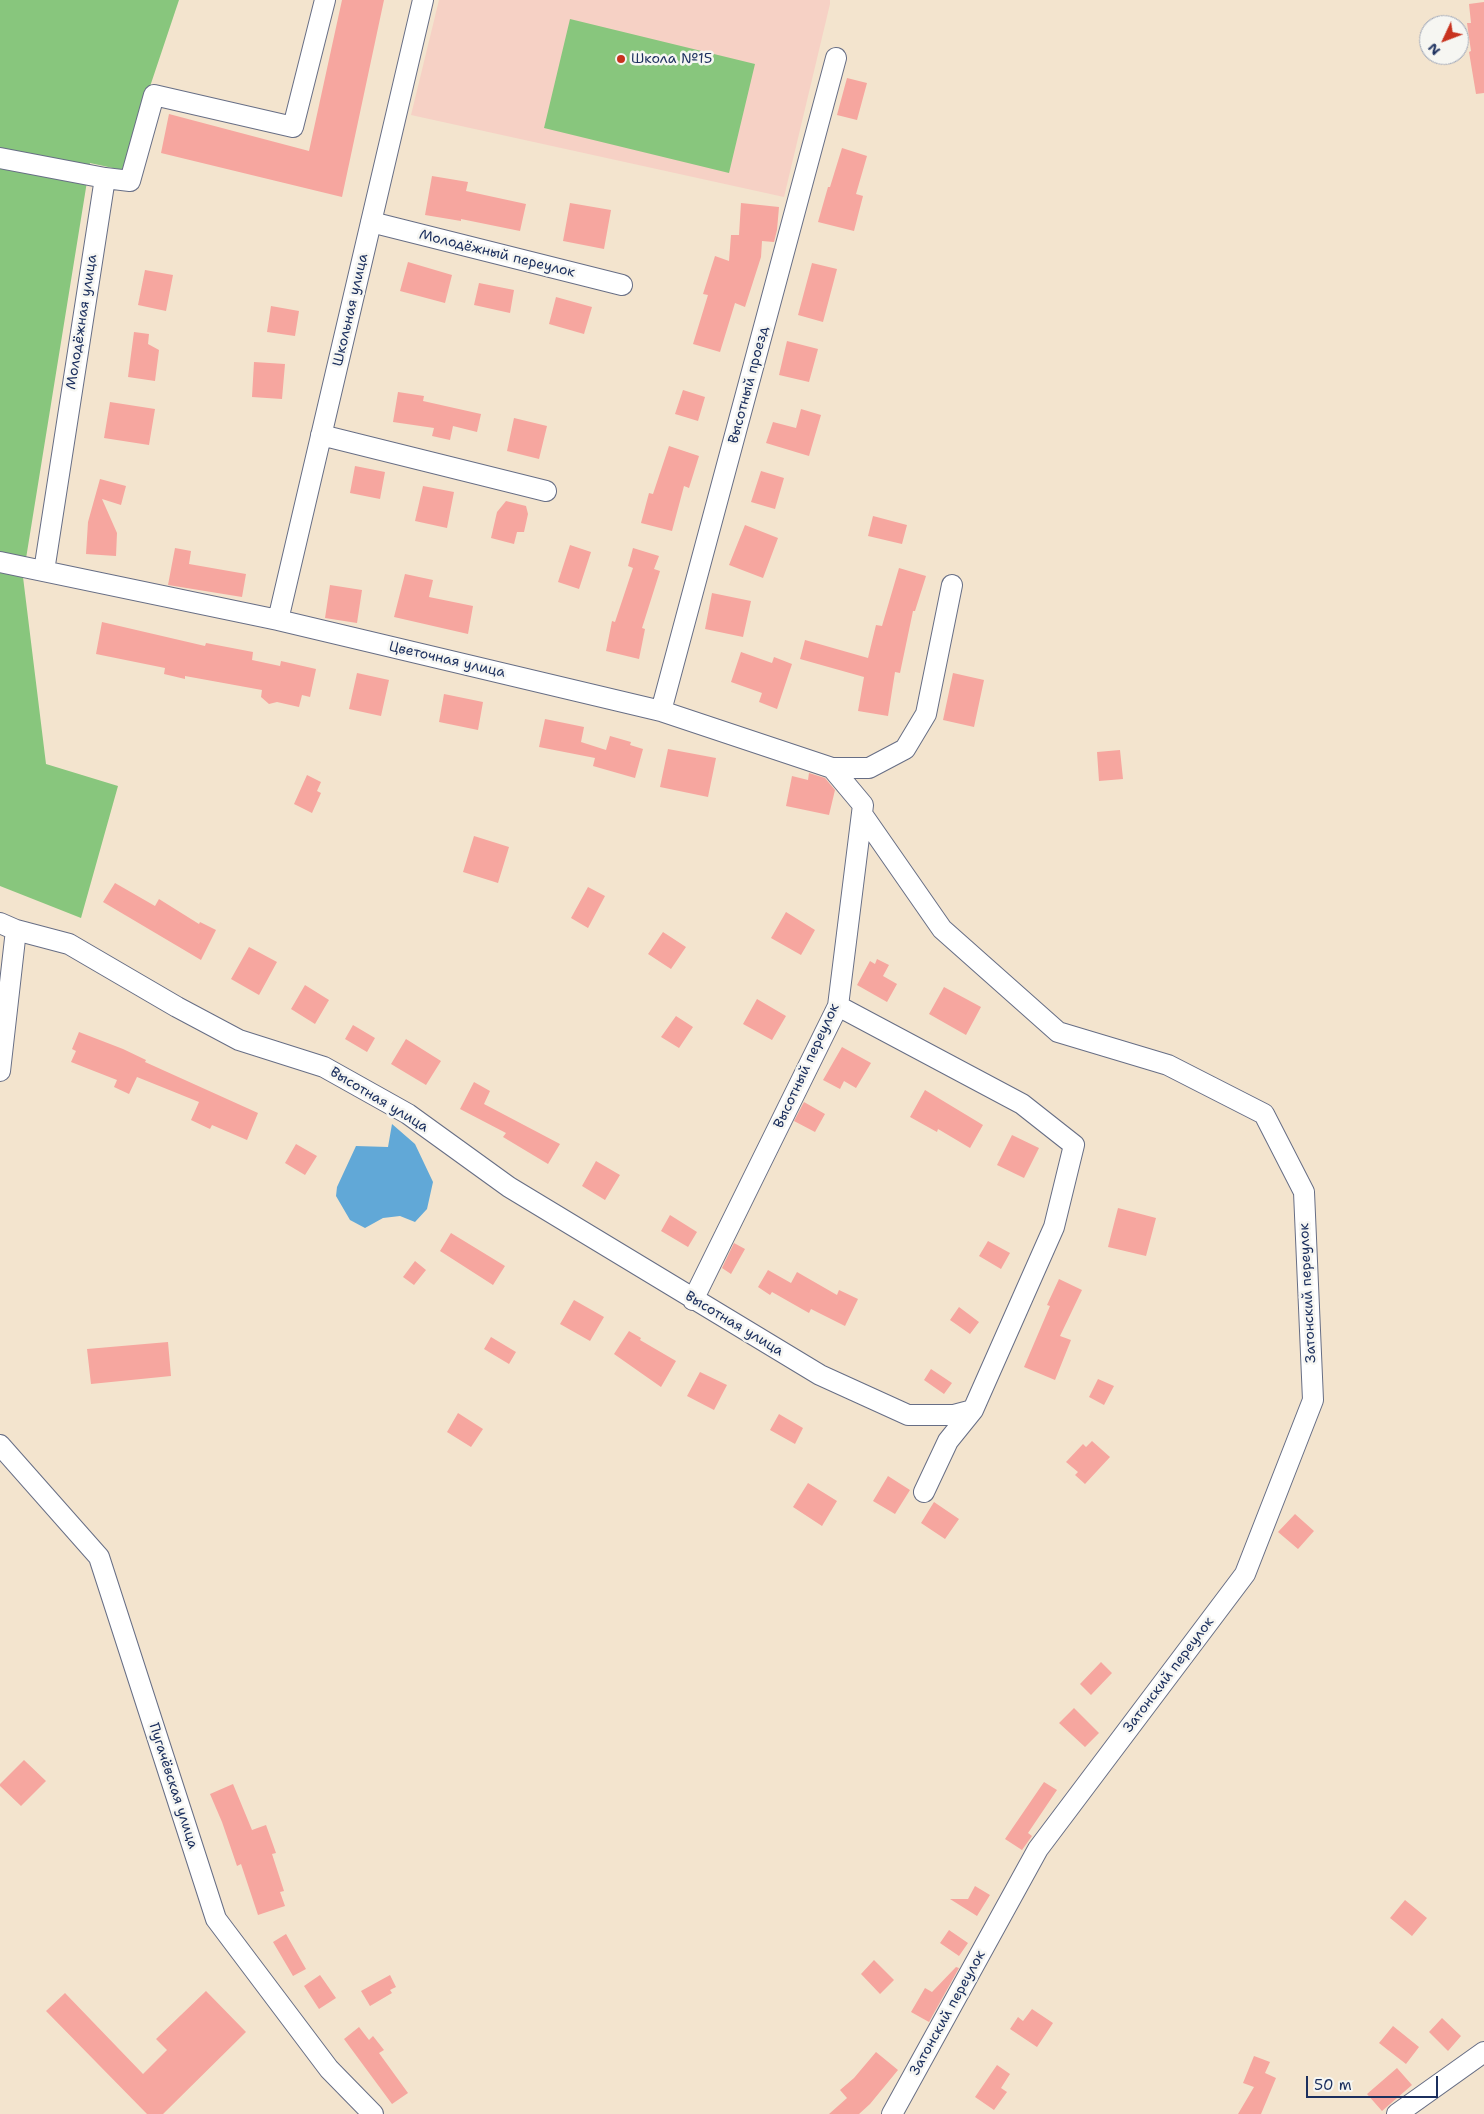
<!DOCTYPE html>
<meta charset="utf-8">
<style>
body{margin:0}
#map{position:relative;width:1484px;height:2114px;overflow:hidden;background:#f3e4ce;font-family:"Shantell Sans",sans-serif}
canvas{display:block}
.north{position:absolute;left:1419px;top:15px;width:50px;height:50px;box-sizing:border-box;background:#f6f6f2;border:1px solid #9ea6b7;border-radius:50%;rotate:227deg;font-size:14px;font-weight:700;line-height:20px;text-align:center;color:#1b2f5e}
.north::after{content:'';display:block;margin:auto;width:18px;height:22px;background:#c8321e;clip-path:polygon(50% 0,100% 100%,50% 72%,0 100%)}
.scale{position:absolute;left:1306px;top:2076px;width:132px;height:22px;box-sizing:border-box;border:2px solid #1b2f5e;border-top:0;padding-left:6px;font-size:15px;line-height:18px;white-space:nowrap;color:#1b2f5e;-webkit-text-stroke:4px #f6f6f2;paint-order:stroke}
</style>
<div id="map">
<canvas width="1484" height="2114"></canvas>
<div class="north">N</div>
<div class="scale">50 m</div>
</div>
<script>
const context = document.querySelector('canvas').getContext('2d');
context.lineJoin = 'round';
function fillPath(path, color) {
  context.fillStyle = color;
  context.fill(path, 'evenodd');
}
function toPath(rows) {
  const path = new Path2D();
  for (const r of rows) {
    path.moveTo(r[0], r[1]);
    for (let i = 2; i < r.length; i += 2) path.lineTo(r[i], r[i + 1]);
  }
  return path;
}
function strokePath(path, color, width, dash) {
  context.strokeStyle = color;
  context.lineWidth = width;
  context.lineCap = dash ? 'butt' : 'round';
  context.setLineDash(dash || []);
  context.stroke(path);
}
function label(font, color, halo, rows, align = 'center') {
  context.font = font + ' "Shantell Sans",sans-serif';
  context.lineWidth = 5;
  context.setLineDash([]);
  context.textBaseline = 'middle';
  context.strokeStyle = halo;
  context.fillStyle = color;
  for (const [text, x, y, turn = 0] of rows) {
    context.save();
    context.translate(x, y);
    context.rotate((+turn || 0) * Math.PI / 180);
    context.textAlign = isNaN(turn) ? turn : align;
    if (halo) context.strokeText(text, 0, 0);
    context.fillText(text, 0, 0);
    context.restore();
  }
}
fillPath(toPath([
 [439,0,830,0,830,4,784,197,411,115]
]), '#f6d1c5');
fillPath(toPath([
 [0,0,179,0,122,170,90,163,23,577,46,764,118,786,81,918,0,886],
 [570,19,755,64,729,173,544,128]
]), '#88c67d');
fillPath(toPath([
 [392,1124,415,1144,433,1182,427,1209,415,1222,400,1216,383,1218,365,1228,350,1220,336,1196,337,1187,356,1146,388,1147]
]), '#61a8d7');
fillPath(toPath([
 [342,0,384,0,342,197,161,153,169,114,309,151],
 [1484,2,1484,93,1476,94,1469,52,1471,51,1467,23,1471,23,1469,4],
 [847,78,867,83,857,120,837,115],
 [842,148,867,156,856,194,863,196,854,231,818,222,828,187,830,187],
 [432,176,468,182,466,191,526,204,520,231,461,219,461,221,425,215],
 [570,203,611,210,604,249,563,241],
 [741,203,779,207,777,230,774,242,762,241,761,257,745,307,735,303,720,352,693,344,708,295,703,294,715,256,729,261,731,235,739,235],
 [408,262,452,275,445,303,400,291],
 [812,263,837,269,823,322,798,315],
 [145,270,173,275,166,311,138,305],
 [479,283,514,290,510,313,474,305],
 [556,297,592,307,584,334,549,324],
 [271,306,299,311,295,336,267,332],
 [134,332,149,334,148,344,159,350,155,381,128,377],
 [787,341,818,349,809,382,779,375],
 [254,362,285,364,282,399,252,397],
 [683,390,705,397,698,421,675,414],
 [398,392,424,396,423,401,481,414,477,432,453,426,450,440,432,436,434,428,393,422],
 [110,402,155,409,149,445,104,438],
 [801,409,821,415,809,456,766,443,773,422,796,428],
 [514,418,547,426,539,459,507,451],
 [669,446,699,456,689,488,684,486,672,531,641,523,649,493,653,494],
 [355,466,385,472,380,499,350,493],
 [761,471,784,478,775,509,751,502],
 [100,479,126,486,121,505,102,499,117,533,116,556,86,554,88,522],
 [423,486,454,492,447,528,415,521],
 [506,501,526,506,528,514,524,532,517,532,514,544,491,538,497,512],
 [873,516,907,525,902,544,868,536],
 [745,525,778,538,763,578,729,565],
 [570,545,591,552,579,589,558,582],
 [175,548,191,551,189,564,246,574,242,597,168,585],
 [633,548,659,556,654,569,660,571,642,628,645,629,639,659,606,651,612,621,615,622,633,568,628,566],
 [899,568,926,576,915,611,913,611,900,673,895,672,888,716,858,711,864,677,800,659,805,640,868,658,876,625,882,626],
 [405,574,433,580,429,597,473,606,468,634,394,617],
 [330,585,362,590,357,623,325,618],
 [712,593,751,601,743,637,705,629],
 [102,622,205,646,206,643,253,652,252,660,280,666,281,661,316,669,310,697,302,695,299,707,277,702,269,704,261,697,262,690,185,676,185,679,164,674,165,668,96,654],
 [741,652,772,663,774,657,792,664,777,709,759,702,762,693,731,682],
 [357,673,389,680,381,716,349,709],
 [953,673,984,680,974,727,943,720],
 [444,694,483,702,478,730,439,722],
 [545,719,584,727,581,742,606,750,610,736,631,742,630,745,643,749,635,778,593,766,595,758,539,747],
 [668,749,716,758,708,797,660,787],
 [1120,750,1123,779,1099,781,1097,752],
 [809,773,825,778,835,790,829,815,786,806,792,776,808,780],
 [307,775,321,782,317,791,321,793,312,813,294,804],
 [474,836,509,847,498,883,463,872],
 [115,883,155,906,159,899,199,924,200,922,216,930,201,960,103,902],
 [588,887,605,896,588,928,571,918],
 [786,912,815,930,801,955,771,938],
 [663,932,686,947,671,969,648,954],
 [249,947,277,962,259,995,231,979],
 [877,959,889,965,883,976,897,984,887,1002,857,985,870,961,875,964],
 [305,985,329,1000,315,1024,291,1009],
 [944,987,981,1007,966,1035,929,1014],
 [757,999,786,1016,772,1040,743,1024],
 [676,1016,693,1027,679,1048,661,1037],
 [353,1025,375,1038,367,1052,345,1039],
 [79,1032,123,1049,146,1060,145,1062,258,1113,247,1140,212,1125,210,1129,191,1120,199,1102,137,1077,129,1094,114,1087,117,1080,71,1062,76,1051,72,1049],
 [406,1039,441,1061,426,1085,391,1064],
 [842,1047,871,1063,856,1088,844,1081,840,1089,823,1080],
 [474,1082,490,1091,484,1104,560,1144,548,1164,503,1137,506,1133,460,1109],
 [925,1090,983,1125,970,1148,938,1129,937,1132,910,1117],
 [804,1102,825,1114,815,1132,794,1121],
 [1012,1135,1039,1148,1024,1178,997,1165],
 [296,1144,317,1156,305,1175,285,1163],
 [596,1161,620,1175,605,1200,582,1186],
 [1118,1208,1156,1218,1146,1256,1108,1247],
 [670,1215,697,1232,688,1247,661,1231],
 [451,1233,505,1266,493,1285,440,1251],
 [988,1241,1010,1253,1001,1269,979,1256],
 [734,1243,745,1249,731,1274,722,1268],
 [415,1261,426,1270,414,1285,403,1277],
 [768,1270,791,1283,797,1272,837,1295,839,1290,858,1299,845,1326,811,1309,809,1313,772,1292,770,1295,758,1287],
 [1059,1279,1082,1290,1060,1336,1071,1340,1055,1380,1024,1367,1050,1306,1047,1305],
 [574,1300,604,1317,590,1341,560,1324],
 [959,1307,979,1322,970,1334,950,1320],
 [629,1331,641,1338,640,1340,676,1361,661,1387,614,1354],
 [491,1337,516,1352,509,1364,484,1349],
 [168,1342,171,1376,91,1384,87,1349],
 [931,1369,952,1383,944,1394,924,1380],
 [700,1372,727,1385,714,1410,687,1396],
 [1098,1379,1114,1386,1104,1405,1089,1397],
 [458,1413,483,1429,471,1447,447,1432],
 [779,1414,803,1428,795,1444,770,1430],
 [1092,1441,1110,1457,1085,1484,1075,1475,1078,1472,1066,1462,1083,1444,1086,1447],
 [888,1476,910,1490,895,1514,873,1501],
 [808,1483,837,1501,822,1526,793,1507],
 [934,1502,959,1519,945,1539,921,1523],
 [1295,1514,1314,1531,1298,1549,1278,1532],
 [1101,1662,1112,1673,1091,1695,1080,1684],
 [1074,1708,1099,1733,1085,1747,1059,1723],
 [24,1760,46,1781,21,1806,0,1786,0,1784],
 [1044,1782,1057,1790,1028,1833,1032,1836,1022,1850,1005,1839],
 [233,1784,252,1830,266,1825,276,1853,272,1854,284,1891,280,1892,285,1906,258,1915,241,1864,237,1866,222,1822,210,1794],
 [975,1886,990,1895,977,1916,950,1899,968,1899],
 [1405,1900,1427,1918,1412,1936,1390,1918],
 [949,1930,968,1943,959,1956,940,1943],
 [286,1934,306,1969,293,1976,273,1942],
 [874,1960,894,1980,880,1994,861,1974],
 [956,1967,959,1968,929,2022,911,2012,925,1988,932,1992],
 [320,1975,336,1998,319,2009,304,1986],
 [390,1975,396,1987,390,1990,392,1993,370,2006,361,1991],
 [206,1991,246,2032,163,2114,147,2114,46,2011,65,1993,143,2074,167,2050,156,2039],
 [1032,2009,1053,2023,1037,2047,1010,2029,1018,2017,1023,2021],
 [1442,2018,1461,2036,1448,2051,1429,2032],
 [1393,2026,1419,2047,1406,2064,1379,2043],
 [359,2027,369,2040,373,2036,384,2050,379,2053,408,2093,392,2104,344,2039],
 [876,2052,898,2070,870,2104,859,2114,829,2114,847,2098,840,2090,854,2078],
 [1254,2056,1270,2062,1265,2073,1276,2078,1261,2114,1238,2114,1254,2087,1243,2083],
 [997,2065,1010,2074,1001,2088,1007,2092,994,2110,975,2097],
 [1397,2068,1412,2085,1382,2111,1367,2094]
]), '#f6a69f');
const minor = toPath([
 [0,158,105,178,44,571],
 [105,178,130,181,154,95,293,127,325,0],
 [371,222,622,285],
 [321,435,546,491],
 [0,562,278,620,661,711,832,768,863,805,838,1006,693,1300],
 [278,620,423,0],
 [661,711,836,58],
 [832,768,869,768,905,749,926,714,952,585],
 [862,814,942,929,1058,1032,1168,1065,1264,1114,1304,1192,1313,1400,1245,1574,1038,1849,892,2114],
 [0,923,16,930,69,944,177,1007,239,1040,324,1067,408,1114,509,1187,820,1375,908,1415,954,1415,973,1410],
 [838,1006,1022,1104,1074,1145,1054,1227,973,1410,948,1441,924,1492],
 [0,1071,16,930],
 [0,1445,99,1557,216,1919,329,2069,373,2114],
 [1397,2114,1484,2052]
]);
strokePath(minor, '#676e85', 22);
strokePath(minor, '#fff', 20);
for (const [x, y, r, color] of [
 [621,59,5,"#c8321e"]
]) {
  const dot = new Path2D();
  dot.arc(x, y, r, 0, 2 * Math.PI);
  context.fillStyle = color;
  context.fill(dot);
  strokePath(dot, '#f6f6f2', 2);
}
label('14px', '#1b2f5e', '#f6f6f2', [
 ["Школа №15",631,59]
], 'left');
label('14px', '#1b2f5e', '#f6f6f2', [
 ["Молодёжный переулок",497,254,14],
 ["Школьная улица",351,310,-77],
 ["Молодёжная улица",82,322,-81],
 ["Высотный проезд",749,385,-75],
 ["Цветочная улица",447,660,13],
 ["Высотный переулок",807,1066,-65],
 ["Высотная улица",379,1100,31],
 ["Затонский переулок",1308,1293,-93],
 ["Высотная улица",734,1324,31],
 ["Затонский переулок",1169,1675,-53],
 ["Пугачёвская улица",173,1786,72],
 ["Затонский переулок",948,2013,-61]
]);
</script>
